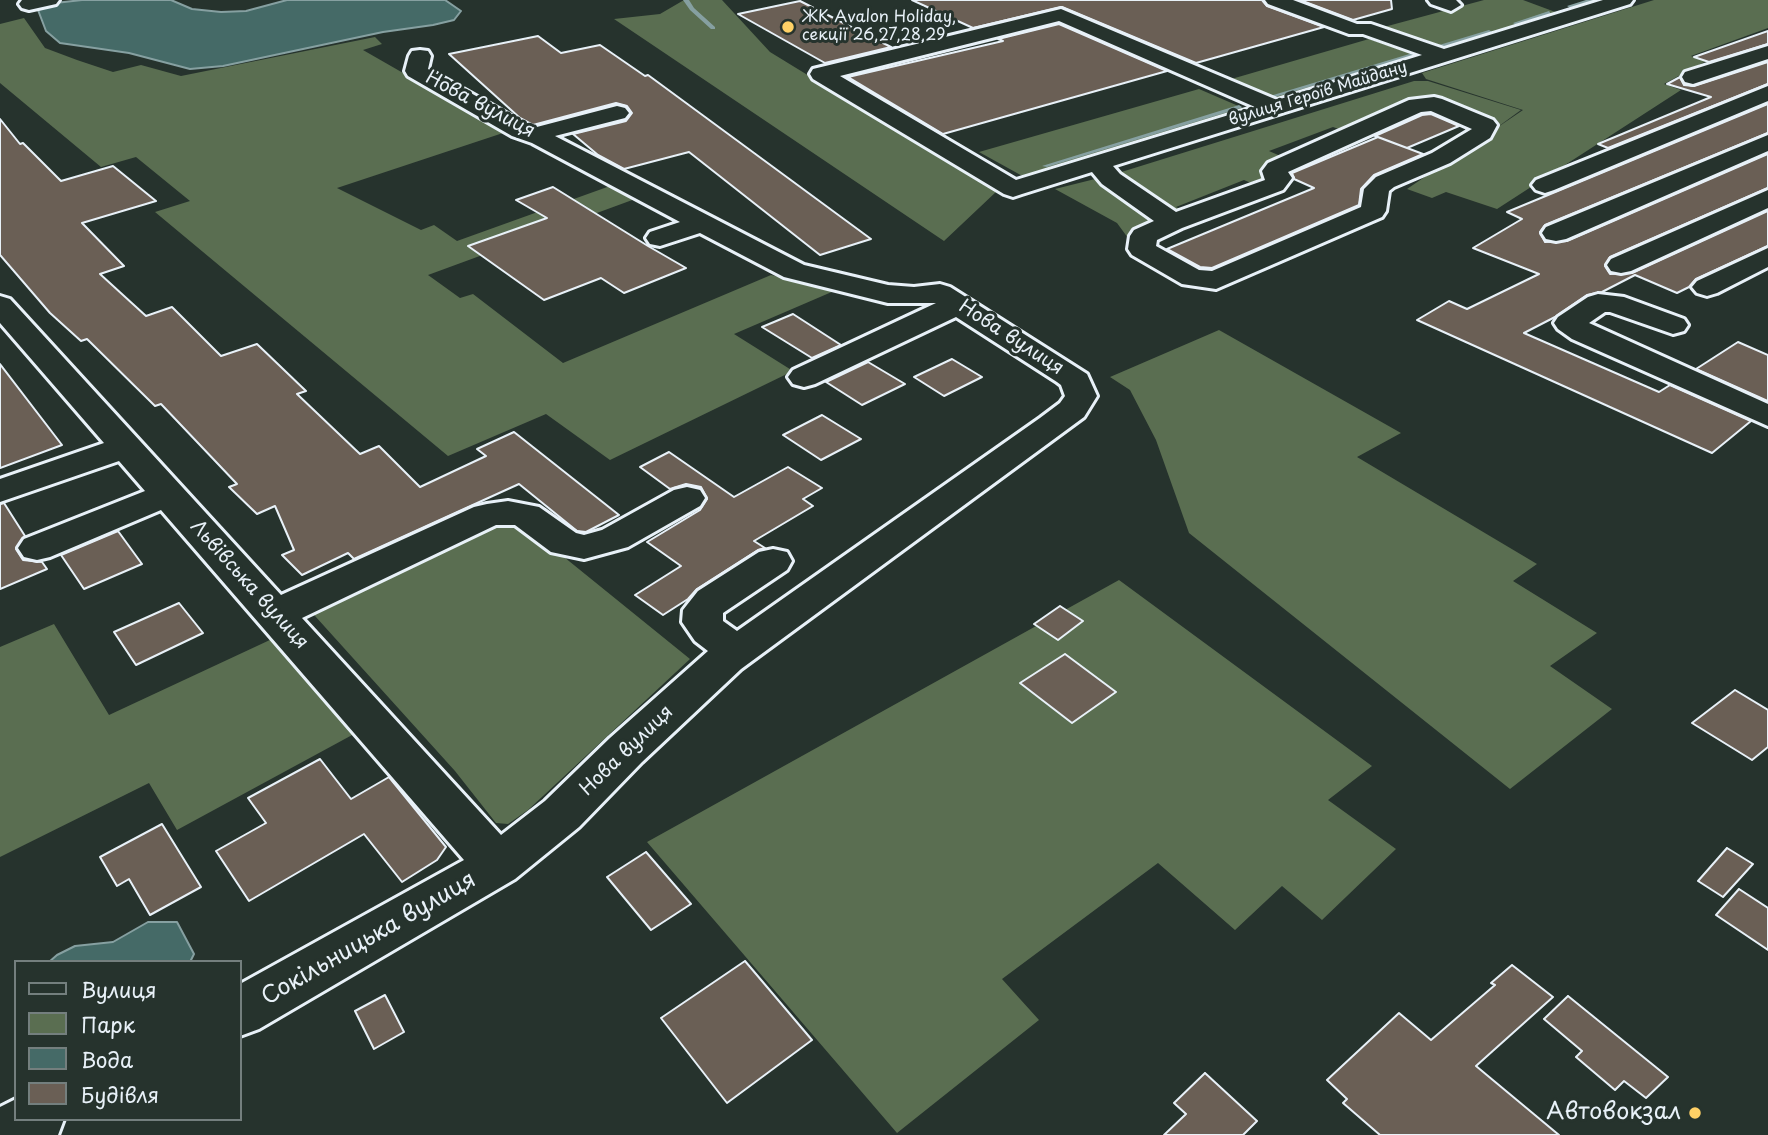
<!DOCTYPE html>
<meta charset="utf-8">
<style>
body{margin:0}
#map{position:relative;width:1768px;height:1135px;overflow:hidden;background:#26332d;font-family:"Playpen Sans",sans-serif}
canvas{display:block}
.legend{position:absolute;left:14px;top:960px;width:228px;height:161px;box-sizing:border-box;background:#26332d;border:2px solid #747f7e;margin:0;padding:9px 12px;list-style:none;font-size:21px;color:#e8f1f8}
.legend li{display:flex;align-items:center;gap:14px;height:35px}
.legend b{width:35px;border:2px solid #747f7e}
</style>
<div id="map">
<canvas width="1768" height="1135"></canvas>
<ul class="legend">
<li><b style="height:9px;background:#26332d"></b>Вулиця</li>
<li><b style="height:19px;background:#5a6e51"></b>Парк</li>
<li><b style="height:19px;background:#456a67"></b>Вода</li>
<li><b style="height:19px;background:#6a5f55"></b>Будівля</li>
</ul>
</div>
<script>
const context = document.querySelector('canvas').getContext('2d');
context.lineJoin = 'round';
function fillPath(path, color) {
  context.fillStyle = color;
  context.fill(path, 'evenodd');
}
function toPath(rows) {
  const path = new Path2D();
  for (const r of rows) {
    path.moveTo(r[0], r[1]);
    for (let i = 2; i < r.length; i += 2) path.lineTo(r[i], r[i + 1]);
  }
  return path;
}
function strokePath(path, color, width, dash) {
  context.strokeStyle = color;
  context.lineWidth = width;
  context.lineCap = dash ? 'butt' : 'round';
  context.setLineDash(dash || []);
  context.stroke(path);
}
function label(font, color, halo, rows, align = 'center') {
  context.font = font + ' "Playpen Sans",sans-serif';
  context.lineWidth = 6;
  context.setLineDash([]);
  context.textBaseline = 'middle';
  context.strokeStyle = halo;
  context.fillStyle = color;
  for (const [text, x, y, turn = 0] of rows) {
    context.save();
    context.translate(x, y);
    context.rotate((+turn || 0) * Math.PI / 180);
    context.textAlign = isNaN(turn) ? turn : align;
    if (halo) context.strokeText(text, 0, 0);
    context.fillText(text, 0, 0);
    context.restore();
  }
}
fillPath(toPath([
 [684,0,722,0,770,52,997,191,944,241,614,19,660,14],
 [1484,0,1523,0,1558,13,1557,16,1455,48,1438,49,1384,31,1384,27],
 [1654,0,1768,0,1768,28,1691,56,1706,61,1664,84,1681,90,1497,209,1446,192,1432,198,1407,189,1523,110,1426,79,1422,73],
 [24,18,45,48,77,60,113,72,141,65,181,76,375,37,382,44,363,50,506,132,337,188,421,230,434,225,457,241,610,186,635,199,428,275,460,298,473,294,563,363,771,275,834,291,734,334,793,371,610,460,546,414,448,456,155,212,190,201,136,157,101,167,0,83,0,24],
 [1369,39,1410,53,1413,61,1279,101,1228,80],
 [1414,81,1428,81,1521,110,1499,126,1448,103,1421,98,1353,124,1350,133,1333,127,1269,151,1285,158,1263,166,1268,181,1260,187,1244,180,1176,207,1190,214,1178,216,1115,174],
 [1199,89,1250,111,1026,178,979,152],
 [1099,178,1149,213,1149,226,1128,238,1117,223,1055,189],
 [1219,330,1401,433,1357,457,1537,564,1513,581,1597,633,1550,666,1612,709,1510,789,1189,533,1156,440,1130,390,1110,377],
 [487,521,522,523,690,659,528,810,508,824,496,823,455,771,306,606],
 [1119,580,1372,766,1328,800,1396,849,1322,920,1282,886,1235,930,1158,863,1002,979,1039,1020,897,1133,647,842],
 [54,624,109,715,272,639,354,734,177,830,149,783,0,857,0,647]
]), '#5a6e51');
const water = toPath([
 [82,0,171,0,192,9,221,12,246,11,287,0,445,0,461,11,454,20,433,25,383,32,223,66,190,69,129,53,60,43,46,31,38,10,55,3,82,0],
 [148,922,177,922,194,954,190,962,49,962,57,955,75,946,113,942,148,922]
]);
fillPath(water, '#456a67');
strokePath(water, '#86a0a1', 2);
fillPath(toPath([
 [683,0,689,0,694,8,715,27,715,29,711,29,690,10,683,0],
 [1586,0,1595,0,1570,8,1567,6,1586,0],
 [1549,11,1551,14,1516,25,1513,23,1549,11],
 [1489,30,1492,32,1491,33,1275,97,1270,96,1489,30],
 [1239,105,1242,107,1241,108,1047,167,1042,166,1239,105]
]), '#86a0a1');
const building = toPath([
 [912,0,1262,0,1267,6,1324,27,1196,63,1062,7,973,28,912,0],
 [1300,0,1391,0,1392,9,1353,20,1300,0],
 [800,1,891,47,825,63,738,14,800,1],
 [1059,24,1167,71,943,134,848,77,1003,41,998,39,1059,24],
 [1768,31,1768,44,1709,62,1694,57,1768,31],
 [538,36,561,53,600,45,645,76,648,75,871,239,820,255,689,152,624,169,598,155,573,134,626,121,632,113,627,106,616,103,533,125,520,118,449,54,538,36],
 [1768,62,1768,84,1608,148,1598,144,1711,97,1667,84,1680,77,1684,85,1694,86,1768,62],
 [1768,104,1768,133,1545,225,1540,232,1545,242,1567,241,1768,154,1768,188,1610,257,1605,266,1610,274,1632,273,1768,211,1768,246,1696,279,1689,287,1677,293,1635,275,1602,292,1587,295,1555,317,1524,333,1659,392,1670,385,1751,421,1712,453,1417,320,1449,301,1467,309,1539,274,1473,248,1522,219,1507,212,1768,104],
 [1431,114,1459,126,1407,148,1375,136,1422,115,1431,114],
 [0,119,20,144,23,143,61,181,113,166,156,201,82,223,124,266,100,274,146,316,172,307,221,356,257,344,306,391,297,394,360,454,379,446,420,487,486,456,477,449,514,432,619,515,586,532,577,531,519,484,354,559,348,553,302,575,282,555,294,550,275,506,257,514,229,487,237,484,161,404,155,406,87,339,81,341,50,313,0,255,0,119],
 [1378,137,1423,154,1374,175,1361,189,1359,205,1212,268,1200,267,1167,249,1314,188,1294,179,1292,173,1378,137],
 [553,187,648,246,686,268,624,293,601,278,544,300,468,246,547,218,516,200,553,187],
 [793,314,841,345,812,358,762,327,793,314],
 [1738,342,1768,355,1768,401,1696,369,1738,342],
 [952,359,982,377,944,396,914,377,952,359],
 [868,362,905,384,862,405,826,382,868,362],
 [0,364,62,445,0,468,0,364],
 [822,415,861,439,821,460,783,435,822,415],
 [669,452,734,497,788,467,822,488,803,499,813,506,754,541,765,548,758,550,697,589,688,599,663,615,635,595,681,566,647,542,700,510,707,499,701,487,686,484,670,489,640,467,669,452],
 [4,503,25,536,16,549,23,560,42,562,47,569,0,589,0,504,4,503],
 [118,531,142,564,84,589,61,555,118,531],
 [179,603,203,633,136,665,114,632,179,603],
 [1060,606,1083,621,1058,640,1034,624,1060,606],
 [1065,654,1116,692,1072,723,1020,683,1065,654],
 [1735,690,1768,710,1768,747,1752,760,1692,723,1735,690],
 [320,759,351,799,389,777,446,847,437,860,402,882,364,834,249,901,216,851,266,823,248,798,320,759],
 [162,824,201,887,150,915,129,879,117,886,100,857,162,824],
 [1727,848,1753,864,1723,897,1698,881,1727,848],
 [646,852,691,904,651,930,607,877,646,852],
 [1739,889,1768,908,1768,950,1716,915,1739,889],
 [745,961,812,1040,727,1103,661,1018,745,961],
 [1512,965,1553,997,1476,1066,1559,1135,1380,1135,1343,1103,1347,1099,1327,1080,1399,1013,1431,1040,1495,985,1491,983,1512,965],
 [385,995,404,1032,374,1049,355,1011,385,995],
 [1568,996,1668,1077,1646,1098,1624,1081,1615,1090,1576,1057,1582,1051,1544,1019,1568,996],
 [1205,1073,1257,1121,1243,1135,1164,1135,1186,1114,1174,1103,1205,1073]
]);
fillPath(building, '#6a5f55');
strokePath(building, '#e8f1f8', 2);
const minor = toPath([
 [22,0,59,0,56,4,29,10,22,8,19,4,22,0],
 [1265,0,1293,0,1357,24,1371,24,1444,49,1603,0,1633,0,1630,4,1113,166,1120,174,1176,212,1265,180,1262,171,1268,163,1409,100,1434,97,1442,99,1493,120,1497,125,1490,138,1450,163,1394,187,1389,191,1386,211,1382,217,1216,289,1182,284,1132,255,1128,249,1130,236,1134,230,1154,221,1102,184,1092,172,1022,194,1013,197,1004,194,813,79,810,74,813,69,1061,9,1277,100,1422,55,1363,34,1349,34,1268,4,1265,0],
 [1059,21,1255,107,1016,180,840,76,1059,21],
 [1431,111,1472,129,1432,153,1376,177,1364,189,1361,207,1212,271,1199,270,1156,246,1157,240,1182,228,1283,190,1292,178,1288,172,1421,112,1431,111],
 [1428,0,1456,0,1461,5,1451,11,1431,4,1428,0],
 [1768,46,1768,59,1693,84,1685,82,1682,77,1685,72,1768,46],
 [420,50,428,51,431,56,428,69,533,128,617,106,625,108,629,113,625,118,555,136,804,265,888,285,914,287,940,284,950,287,1087,374,1097,396,1084,417,741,669,642,762,579,827,515,879,259,1029,240,1036,240,984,464,860,161,510,50,557,37,560,24,557,18,548,24,539,145,491,119,461,0,502,0,479,104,443,0,323,0,296,10,299,281,595,474,507,487,504,508,501,539,507,576,533,584,535,602,530,674,490,687,487,700,490,705,498,700,506,628,547,584,559,551,552,515,525,496,525,302,618,501,835,545,801,610,738,708,651,695,641,682,622,683,610,698,591,759,552,773,549,787,552,792,561,787,570,723,613,723,621,737,631,1040,418,1060,403,1065,396,1061,385,1057,382,956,317,815,384,804,387,793,384,788,377,793,370,936,303,888,303,784,277,700,233,660,246,650,244,646,238,650,232,680,222,532,143,512,136,408,76,405,71,409,56,412,51,420,50],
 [1768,86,1768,101,1554,190,1545,193,1536,190,1532,185,1536,180,1768,86],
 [1768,135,1768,151,1566,239,1556,241,1546,239,1542,233,1546,227,1768,135],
 [1768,190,1768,208,1631,271,1621,273,1611,271,1607,265,1611,259,1768,190],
 [1768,248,1768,267,1717,293,1707,296,1697,293,1692,287,1697,281,1768,248],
 [1598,294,1624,297,1684,319,1688,325,1684,331,1673,334,1610,312,1605,312,1589,323,1768,404,1768,426,1572,339,1558,329,1554,323,1558,317,1588,297,1598,294],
 [16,1099,16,1119,64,1119,58,1135,0,1135,0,1107,16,1099]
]);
strokePath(minor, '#e8f1f8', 6);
fillPath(minor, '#26332d');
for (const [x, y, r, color] of [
 [788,27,7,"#ffd166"],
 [1695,1113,7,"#ffd166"]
]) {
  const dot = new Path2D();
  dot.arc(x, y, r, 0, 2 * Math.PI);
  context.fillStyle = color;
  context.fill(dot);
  strokePath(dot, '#26332d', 2.5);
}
label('16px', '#e8f1f8', '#26332d', [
 ["ЖК Avalon Holiday,",802,18],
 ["секції 26,27,28,29",802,36]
], 'left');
label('16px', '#e8f1f8', '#26332d', [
 ["вулиця Героїв Майдану",1318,94,-17]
]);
label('19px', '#e8f1f8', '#26332d', [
 ["Нова вулиця",480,105,28],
 ["Нова вулиця",1011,338,33],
 ["Львівська вулиця",249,585,48],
 ["Нова вулиця",627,751,-44]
]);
label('23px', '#e8f1f8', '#26332d', [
 ["Сокільницька вулиця",369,939,-30]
]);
label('23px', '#e8f1f8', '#26332d', [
 ["Автовокзал",1681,1113]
], 'right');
</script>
